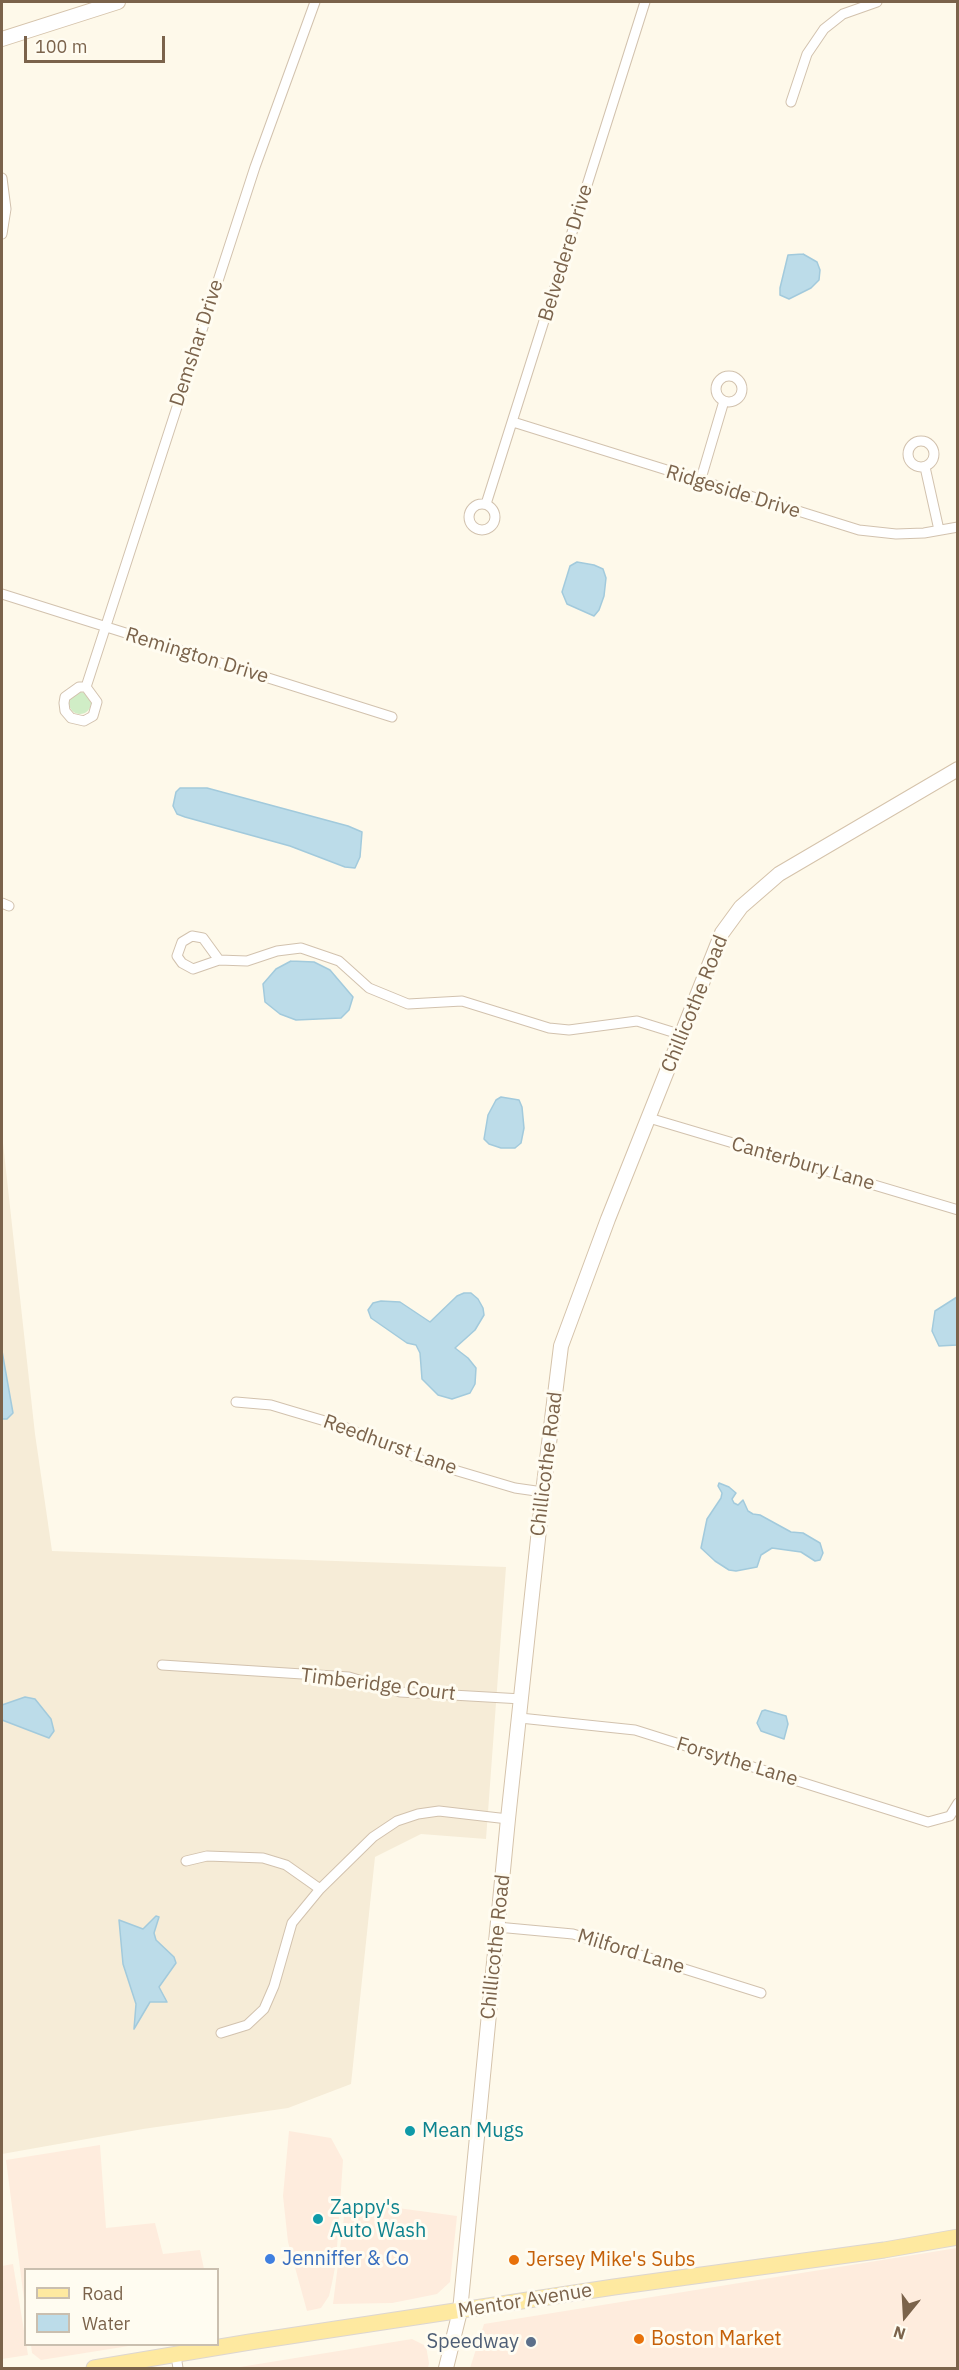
<!DOCTYPE html>
<style>
body{margin:0}
#map{position:relative;width:959px;height:2370px;overflow:hidden;background:#fef9ea;font-family:"IBM Plex Sans",sans-serif}
canvas{display:block}
.frame{position:absolute;inset:0;border:3px solid #7b634b;pointer-events:none}
.legend{position:absolute;left:24px;top:2268px;width:195px;height:78px;box-sizing:border-box;background:#fffcf1;border:2px solid #cabfaf;margin:0;padding:8px 10px;list-style:none;font-size:18px;color:#7b634b}
.legend li{display:flex;align-items:center;gap:12px;height:30px}
.legend b{width:30px;border:2px solid #cabfaf}
.north{position:absolute;left:875px;top:2286px;width:60px;height:60px;-webkit-text-stroke:4px #fffcf1;paint-order:stroke;rotate:198deg;font-size:16px;font-weight:700;line-height:24px;text-align:center;color:#7b634b}
.north::after{content:'';display:block;margin:auto;width:21px;height:27px;background:#7b634b;clip-path:polygon(50% 0,100% 100%,50% 72%,0 100%)}
.scale{position:absolute;left:24px;top:36px;width:141px;height:27px;box-sizing:border-box;border:3px solid #7b634b;border-top:0;padding-left:8px;font-size:18px;line-height:21px;white-space:nowrap;color:#7b634b;-webkit-text-stroke:4px #fffcf1;paint-order:stroke}
</style>
<div id="map">
<canvas width="959" height="2370"></canvas>
<div class="frame"></div>
<ul class="legend">
<li><b style="height:8px;background:#fee9a0"></b>Road</li>
<li><b style="height:16px;background:#bcdce9"></b>Water</li>
</ul>
<div class="north">N</div>
<div class="scale">100 m</div>
</div>
<script>
const context = document.querySelector('canvas').getContext('2d');
context.lineJoin = 'round';
function fillPath(path, color) {
  context.fillStyle = color;
  context.fill(path, 'evenodd');
}
function toPath(rows) {
  const path = new Path2D();
  for (const r of rows) {
    if (r.length === 3) {
      path.moveTo(r[0] + r[2], r[1]);
      path.arc(r[0], r[1], r[2], 0, 2 * Math.PI);
      continue;
    }
    path.moveTo(r[0], r[1]);
    for (let i = 2; i < r.length; i += 2) path.lineTo(r[i], r[i + 1]);
  }
  return path;
}
function strokePath(path, color, width, dash) {
  context.strokeStyle = color;
  context.lineWidth = width;
  context.lineCap = dash ? 'butt' : 'round';
  context.setLineDash(dash || []);
  context.stroke(path);
}
function label(font, color, halo, rows, align = 'center') {
  context.font = font + ' "IBM Plex Sans",sans-serif';
  context.lineWidth = 6;
  context.setLineDash([]);
  context.textBaseline = 'middle';
  context.strokeStyle = halo;
  context.fillStyle = color;
  for (const [text, x, y, turn = 0] of rows) {
    context.save();
    context.translate(x, y);
    context.rotate((+turn || 0) * Math.PI / 180);
    context.textAlign = isNaN(turn) ? turn : align;
    if (halo) context.strokeText(text, 0, 0);
    context.fillText(text, 0, 0);
    context.restore();
  }
}
fillPath(toPath([
 [2,1134,35,1434,52,1551,506,1567,486,1839,421,1834,375,1857,351,2084,288,2108,143,2129,2,2154]
]), '#f6ecd7');
fillPath(toPath([
 [289,2131,331,2138,343,2160,336,2262,332,2283,329,2296,321,2308,307,2311,288,2242,283,2196],
 [100,2145,106,2228,155,2223,163,2254,200,2250,204,2269,26,2270,25,2307,6,2160],
 [346,2201,457,2216,450,2282,437,2294,392,2303,333,2304],
 [957,2248,957,2368,470,2368,484,2324],
 [13,2264,28,2355,2,2359,2,2266],
 [412,2339,426,2346,429,2363,428,2368,234,2368],
 [31,2345,31,2344,135,2345,41,2360,32,2353]
]), '#feecdd');
fillPath(toPath([
 [80,703,11]
]), '#d0edc6');
const water = toPath([
 [803,254,817,262,820,270,819,280,811,288,789,299,780,295,780,288,788,255,803,254],
 [577,562,594,565,603,569,606,578,604,596,599,610,594,616,567,604,562,592,570,566,577,562],
 [180,788,207,788,348,826,362,832,360,857,355,868,345,867,290,846,185,817,177,814,173,806,176,792,180,788],
 [291,961,314,962,330,970,353,997,349,1010,341,1018,296,1020,280,1014,265,1002,263,984,276,969,291,961],
 [501,1097,519,1100,522,1107,524,1128,521,1143,515,1148,501,1148,489,1144,484,1139,488,1115,496,1100,501,1097],
 [464,1293,471,1293,478,1299,483,1308,484,1315,475,1330,455,1348,468,1358,476,1368,475,1384,470,1393,452,1399,438,1395,422,1379,420,1353,416,1345,407,1343,371,1318,368,1310,373,1303,381,1301,400,1302,430,1322,457,1296,464,1293],
 [957,1297,957,1345,939,1346,932,1331,935,1311,957,1297],
 [2,1351,13,1413,7,1419,2,1419,2,1351],
 [719,1483,729,1487,736,1493,732,1499,734,1503,738,1505,743,1500,748,1511,753,1514,760,1515,791,1532,803,1533,820,1543,823,1553,820,1560,815,1561,801,1552,772,1548,761,1555,757,1567,736,1571,729,1570,715,1561,701,1548,707,1519,721,1498,722,1493,718,1486,719,1483],
 [25,1697,35,1699,51,1719,54,1731,49,1738,2,1720,2,1705,25,1697],
 [765,1710,786,1716,788,1724,784,1739,761,1731,757,1723,762,1711,765,1710],
 [156,1916,159,1917,154,1933,156,1940,174,1957,176,1963,159,1987,167,2002,150,2002,134,2029,136,2004,123,1964,119,1920,143,1929,156,1916]
]);
fillPath(water, '#bcdce9');
strokePath(water, '#a2cadc', 1.5);
const street = toPath([
 [791,102,807,54,824,29,843,14,877,2],
 [2,178,6,209,2,234],
 [729,389,13],
 [513,422,859,530,896,534,924,533,958,527],
 [921,454,13],
 [925,467,939,530],
 [700,482,724,401],
 [486,504,645,2],
 [482,517,13],
 [2,594,392,717],
 [79,687,86,687,97,702,93,716,84,721,71,718,65,711,64,703,65,697,79,687],
 [86,687,255,167,315,2],
 [2,903,9,906],
 [219,960,203,938,192,936,182,942,177,956,182,963,193,969,219,960,247,961,277,951,301,948,339,961,369,988,408,1004,462,1001,549,1028,569,1030,637,1021,682,1035],
 [649,1118,958,1210],
 [236,1402,271,1405,291,1411,342,1426,424,1461,515,1488,543,1492],
 [162,1665,349,1677,400,1692,522,1699],
 [520,1718,635,1730,928,1822,950,1816],
 [950,1816,958,1803],
 [186,1861,207,1856,263,1858,286,1865,320,1889],
 [497,1927,573,1934,761,1993],
 [221,2033,247,2025,264,2009,274,1986,292,1923,320,1889,373,1837,397,1821,418,1814,439,1811,508,1819],
 [176,2356,178,2368]
]);
const secondary = toPath([
 [2,39,118,2],
 [446,2368,460,2311,508,1819,543,1492,561,1346,608,1219,722,933,741,907,779,874,958,769]
]);
const primary = toPath([
 [94,2368,250,2342,614,2287,884,2250,958,2237]
]);
strokePath(street, '#d2c2ae', 11);
strokePath(secondary, '#d5c3ab', 16);
strokePath(primary, '#ddd6d0', 17);
strokePath(street, '#fff', 9);
strokePath(secondary, '#fff', 14);
strokePath(primary, '#fee9a0', 15);
for (const [x, y, r, color] of [
 [410,2131,6,"#0f9aa8"],
 [318,2219,6,"#0f9aa8"],
 [270,2259,6,"#3f7fe0"],
 [514,2260,6,"#e8710a"],
 [639,2339,6,"#e8710a"],
 [531,2342,6,"#5c6f8a"]
]) {
  const dot = new Path2D();
  dot.arc(x, y, r, 0, 2 * Math.PI);
  context.fillStyle = color;
  context.fill(dot);
  strokePath(dot, '#fffcf1', 2);
}
label('20px', '#7b634b', '#fffcf1', [
 ["Belvedere Drive",566,253,-73],
 ["Demshar Drive",197,343,-72],
 ["Ridgeside Drive",733,492,17],
 ["Remington Drive",197,656,17],
 ["Chillicothe Road",695,1004,-68],
 ["Canterbury Lane",803,1164,16],
 ["Reedhurst Lane",390,1445,20],
 ["Chillicothe Road",547,1464,-83],
 ["Timberidge Court",378,1685,7],
 ["Forsythe Lane",737,1762,17],
 ["Chillicothe Road",496,1947,-84],
 ["Milford Lane",631,1952,17],
 ["Mentor Avenue",525,2301,-9]
]);
label('20px', '#0d838f', '#fffcf1', [
 ["Mean Mugs",422,2131],
 ["Zappy's",330,2208],
 ["Auto Wash",330,2231]
], 'left');
label('20px', '#366cbe', '#fffcf1', [
 ["Jenniffer & Co",282,2259]
], 'left');
label('20px', '#c56008', '#fffcf1', [
 ["Jersey Mike's Subs",526,2260],
 ["Boston Market",651,2339]
], 'left');
label('20px', '#4e5e75', '#fffcf1', [
 ["Speedway",519,2342]
], 'right');
</script>
